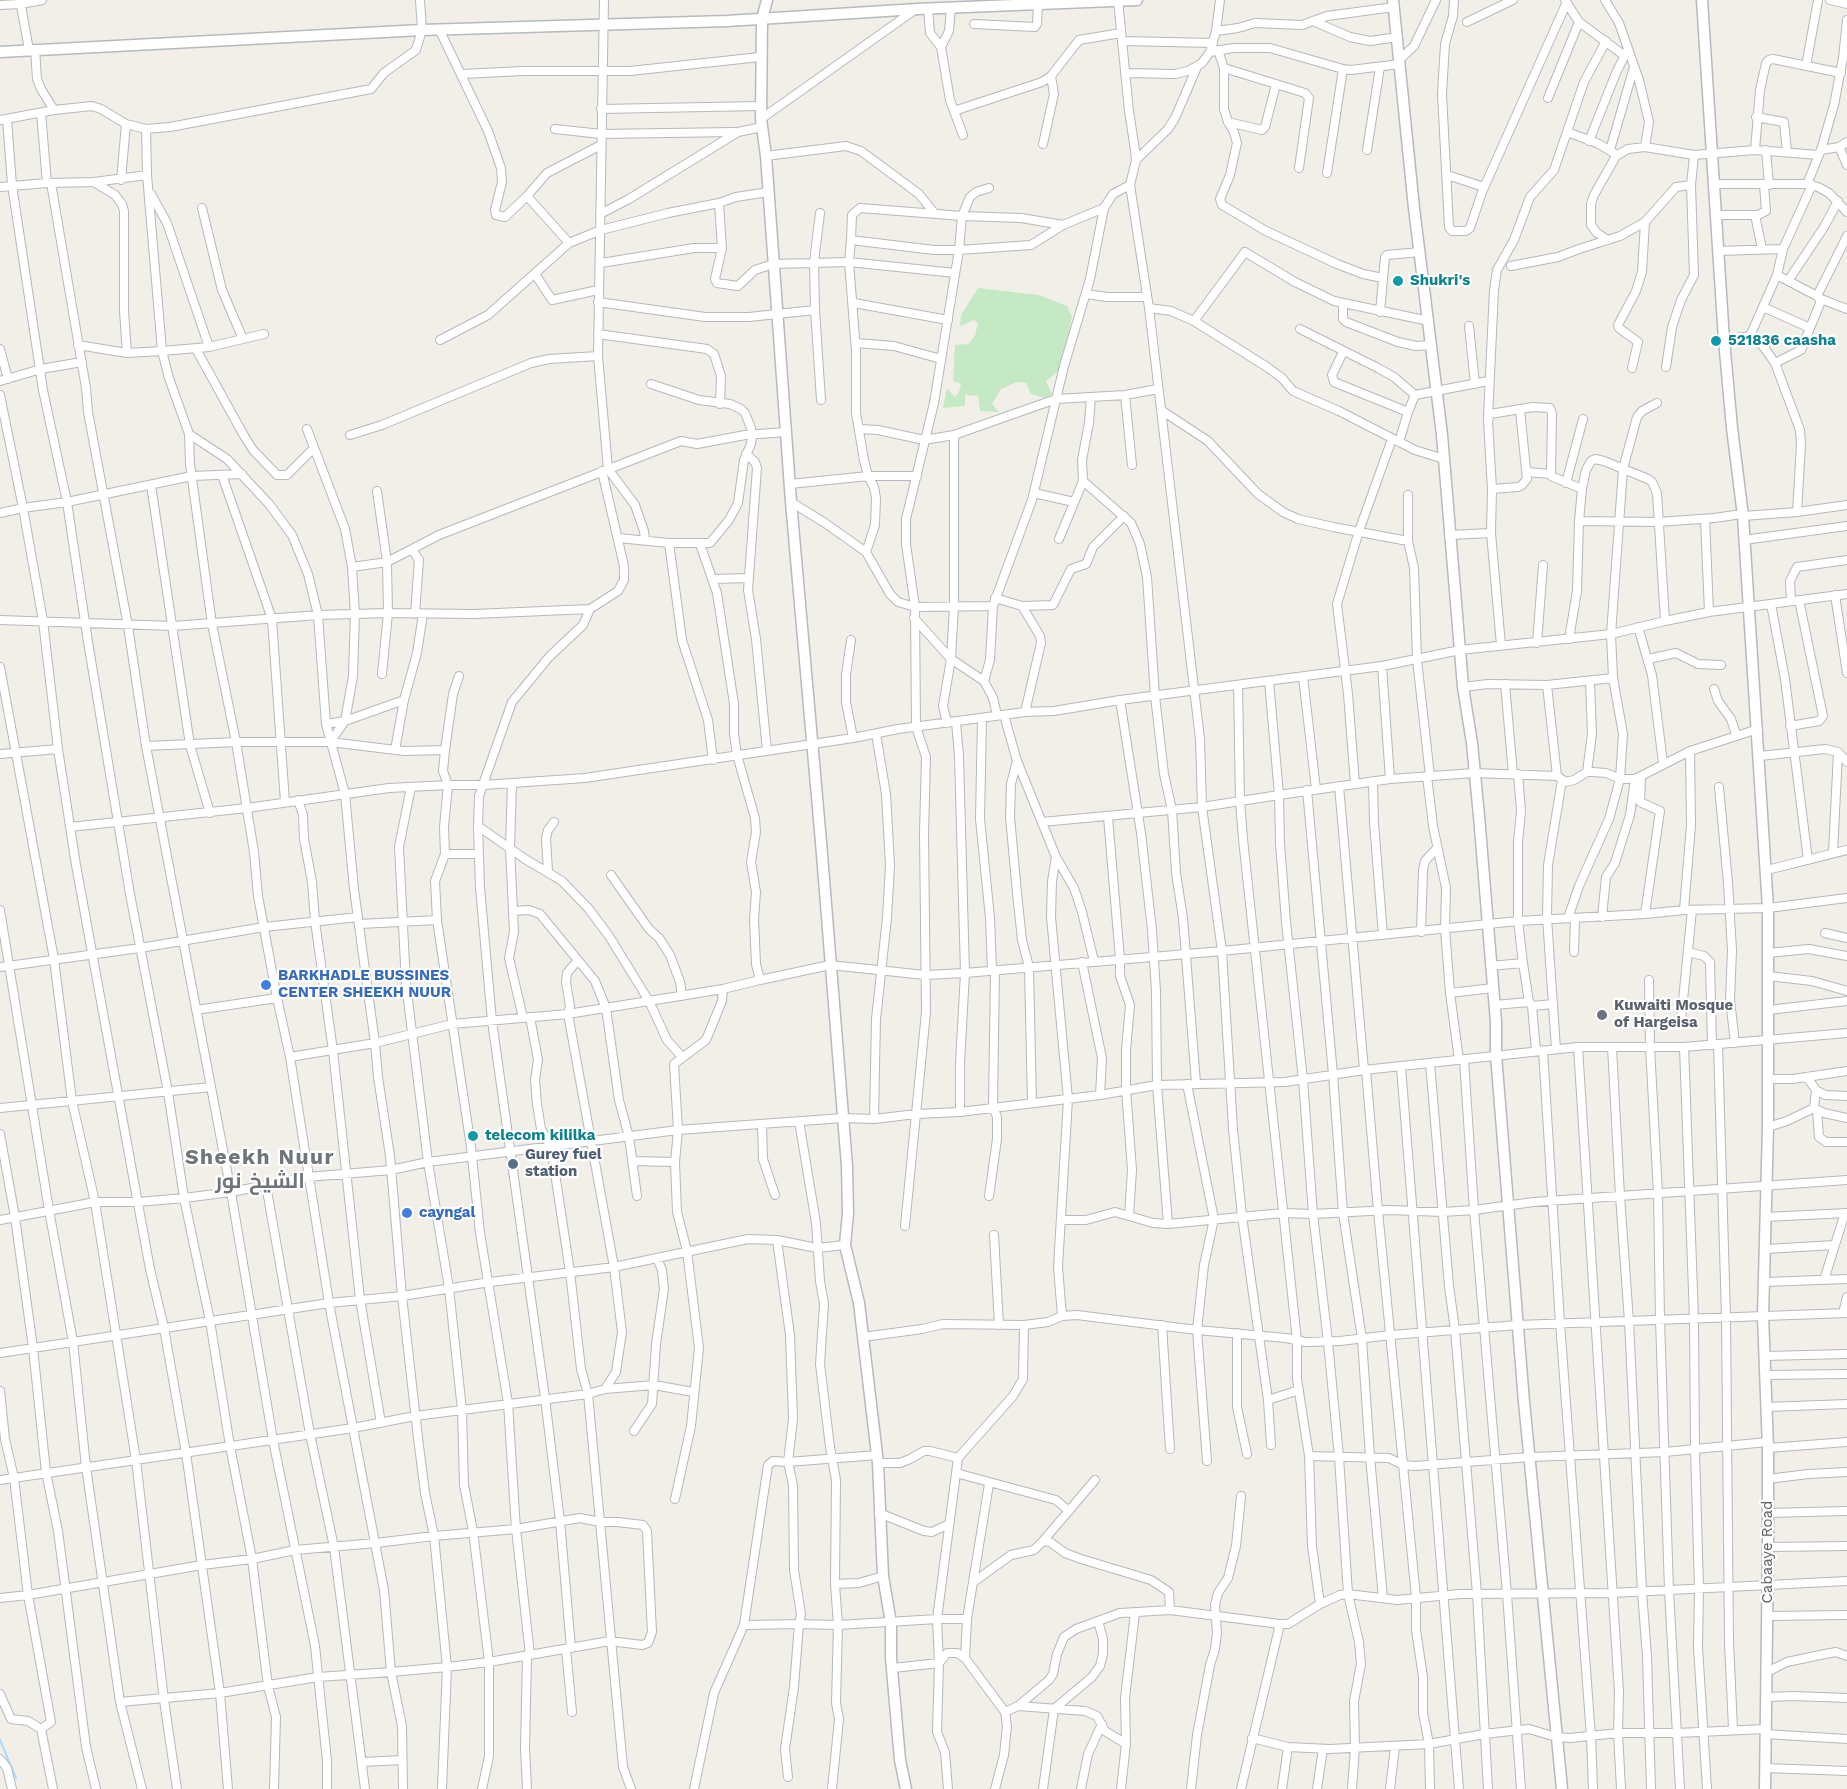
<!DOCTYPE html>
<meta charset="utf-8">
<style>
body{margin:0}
canvas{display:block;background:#f1efe8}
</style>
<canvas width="1847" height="1789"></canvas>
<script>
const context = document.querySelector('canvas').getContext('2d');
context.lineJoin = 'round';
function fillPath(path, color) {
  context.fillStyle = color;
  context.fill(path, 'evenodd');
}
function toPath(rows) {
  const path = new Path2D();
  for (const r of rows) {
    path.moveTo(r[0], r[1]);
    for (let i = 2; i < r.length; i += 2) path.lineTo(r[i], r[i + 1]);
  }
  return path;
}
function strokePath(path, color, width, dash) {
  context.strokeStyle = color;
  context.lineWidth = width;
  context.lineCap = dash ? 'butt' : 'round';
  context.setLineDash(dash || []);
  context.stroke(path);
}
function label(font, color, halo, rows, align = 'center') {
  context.font = font + ' "Work Sans",Cairo,sans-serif';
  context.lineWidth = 4.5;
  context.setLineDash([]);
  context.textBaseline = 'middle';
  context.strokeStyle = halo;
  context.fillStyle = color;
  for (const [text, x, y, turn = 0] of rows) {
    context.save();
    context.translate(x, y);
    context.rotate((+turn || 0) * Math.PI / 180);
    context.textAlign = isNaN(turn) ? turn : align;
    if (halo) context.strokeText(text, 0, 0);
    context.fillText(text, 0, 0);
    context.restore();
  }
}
fillPath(toPath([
 [978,288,1039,295,1067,306,1072,317,1061,369,1046,381,1052,394,1045,398,1031,394,1026,383,1017,382,1001,389,992,404,999,412,980,411,978,396,965,395,965,406,943,408,947,389,955,397,959,392,961,384,953,381,955,345,968,344,975,336,978,323,974,320,960,326,961,315]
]), '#c5e8c5');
strokePath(toPath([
 [0,1740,16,1778]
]), '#aadaff', 2);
const street = toPath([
 [20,0,29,50],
 [604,0,598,356,608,469,635,505,644,531,645,540],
 [1118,0,1129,111,1135,150,1136,160,1130,185,1149,308,1200,739,1202,807,1222,951,1233,1129,1242,1216,1268,1400],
 [1454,0,1453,16,1445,44,1442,94,1449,227,1452,231,1466,231,1470,228,1482,192,1566,4],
 [1565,0,1579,22,1625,56],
 [1605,0,1619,23,1639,80,1649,122,1645,147],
 [1830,0,1847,4],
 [0,5,21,4,42,0],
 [951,7,949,31,941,47,950,100,963,135],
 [928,8,930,33,941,47],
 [1313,21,1350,37,1370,41,1398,37],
 [1467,22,1513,0],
 [974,24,1035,27,1037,24,1038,5],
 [440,31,488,131,501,168,502,182,495,210,496,215,505,217,527,196,569,243],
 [1216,31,1238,28,1255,23,1302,25,1327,16,1394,7],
 [1122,41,1213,43],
 [35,49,37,79,41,89,54,110],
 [1218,50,1224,68,1224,109,1228,122,1234,132,1237,143,1230,175,1220,199,1222,205,1266,231,1337,264,1363,274,1383,278],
 [1210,52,1233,48,1270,48,1343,69,1351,70,1400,64],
 [1400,59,1414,46,1436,0],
 [1806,66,1818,0],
 [1224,68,1305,93,1309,98,1299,168],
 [1126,73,1175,74,1188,71,1202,63,1210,52,1216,31,1220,0],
 [462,74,523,71,630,71,760,57],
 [1548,98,1579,22],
 [601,109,760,106],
 [954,111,1042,82,1051,76,1079,40,1121,33],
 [41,113,47,183],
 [1756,117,1784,122,1787,152],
 [7,119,12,185,43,390,67,502,88,642,130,894,168,1092,184,1198,210,1321,230,1446,252,1559,268,1686,276,1717,274,1789],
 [761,119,916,9],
 [0,120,54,110,92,106,101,109,126,124,146,129,170,127,371,89,384,73,416,50,422,30,420,0],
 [1228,122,1262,130,1265,127,1276,84],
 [146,129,147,175,162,351,209,347,264,334],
 [555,129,601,134,734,132],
 [1567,132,1597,143,1614,153],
 [1589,141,1616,73,1628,49],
 [1043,144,1054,94,1051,76],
 [1839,147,1847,165],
 [1367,150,1380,67],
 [1610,150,1634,67],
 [1755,150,1760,90,1766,63,1769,60,1773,59,1841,73],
 [1766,150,1769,185],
 [1821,150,1839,147,1847,142],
 [766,156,846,146,861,151,919,194,935,214],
 [1136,160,1168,129,1175,118,1197,67],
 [1327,173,1343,69],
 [1447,175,1484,187],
 [121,180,126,124],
 [94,182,115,195,122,204,124,211,124,311,127,353],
 [51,183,86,388,88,412,128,626,146,746,231,1192,273,1440,315,1646,327,1761,327,1789],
 [1714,184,1807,184,1818,187,1829,193,1847,212],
 [1807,184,1821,150,1834,105,1843,58,1847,20],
 [0,187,47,183,94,182,147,175],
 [768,192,736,197,719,203,722,248,715,279,717,283,738,286,755,270,773,264,849,262,955,273],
 [151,194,167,223,209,347],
 [527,196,547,173,601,145],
 [202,208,222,290,243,339],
 [600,214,629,199,738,132,762,127],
 [1716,215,1755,215,1762,249],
 [1756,216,1766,211,1764,185],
 [851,240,852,215,860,208,962,216,1021,218,1063,225],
 [1608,240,1597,233,1591,225,1591,204,1594,195,1616,156,1628,149,1645,147,1694,155,1755,150,1819,155],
 [1718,251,1783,249],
 [601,263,694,248,722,248],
 [1511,266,1558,257,1579,249,1620,236,1645,222,1676,187,1691,185],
 [535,274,552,300,598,290],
 [1788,281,1824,227,1838,201],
 [1086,294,1107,297,1147,297],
 [1817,296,1847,236],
 [1821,299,1847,309],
 [598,302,705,317,749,317,815,310,814,262,820,213],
 [854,303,948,320],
 [1343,304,1343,319,1346,322,1398,342,1416,346,1432,345],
 [1763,307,1810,328],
 [1149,308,1171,311,1194,321,1267,367,1282,378,1293,391,1339,411,1415,450,1444,459],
 [815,310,821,400],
 [1380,312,1385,257,1387,255,1420,252],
 [1194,321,1245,252,1295,282,1334,301,1429,321],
 [1469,326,1475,384],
 [1300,329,1378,368,1394,377,1415,395],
 [598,334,707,349,714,354,721,376,720,404],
 [1750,336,1763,346,1775,363,1800,430,1801,445,1797,512],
 [440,340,488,315,569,243,601,230,668,213,719,203],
 [1724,340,1750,336,1777,275,1783,249,1812,185],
 [856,343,894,346,941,359],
 [0,349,8,379],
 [196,349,243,434,253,450,277,475,287,475,314,448],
 [1343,352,1332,375,1334,382,1408,412],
 [1775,363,1801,350,1821,301,1817,296,1777,275],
 [1666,367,1672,327,1681,300,1694,275,1691,185,1694,155],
 [1632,368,1638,342,1619,328,1618,325,1636,291,1642,272,1645,222],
 [0,381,41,369,82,362],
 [0,395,23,508,43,621,58,749,76,865,150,1269,164,1328,186,1453,220,1693,228,1789],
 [1125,395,1132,465],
 [1161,410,1208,441,1258,494,1283,512,1298,519,1333,527,1408,541],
 [1488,417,1494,290,1497,270,1514,240,1530,197,1554,170,1584,82,1606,41],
 [307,429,345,529,352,567,355,614,353,676,345,721,330,742],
 [859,429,878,430,924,440,954,435,1056,399,1125,395,1158,389],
 [350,435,382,425,531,363,549,359,598,356],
 [1399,442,1408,412,1415,395,1488,381],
 [746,454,755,462,757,468,748,590,756,639,767,751],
 [1527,472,1551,474],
 [222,475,272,619,285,802],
 [1083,481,1131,523,1140,544,1147,577,1155,696,1164,774,1172,810,1176,873,1183,918,1196,1083],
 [1566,483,1583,419],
 [790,484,868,476,917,476],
 [151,485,190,745,210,813],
 [1492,489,1518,487,1522,485,1527,479,1520,410],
 [377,491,387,562,388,613,382,674],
 [1034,493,1074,502],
 [1408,495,1408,541,1414,568,1417,660,1430,776],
 [791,502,825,523,866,552,890,594,898,602,915,607,993,606],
 [0,513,23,508,67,502,192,476,242,474],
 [1743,516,1797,512,1847,505],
 [1705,519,1709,612],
 [1579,521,1582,489,1586,470,1591,461,1595,459,1604,461,1648,479,1652,482,1657,493,1665,621],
 [1491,533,1492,489,1488,421,1490,414,1533,407,1550,408,1552,414,1551,476,1582,489],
 [1449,535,1491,533,1501,645],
 [618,538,669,543,710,543,729,520,738,503,744,460,751,444,752,434,751,428,745,413,741,409,730,404,699,400,651,384],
 [1059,539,1083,481,1082,460,1089,423,1091,397],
 [1744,540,1847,526],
 [669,543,682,640,708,720,713,760],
 [412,549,419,560,415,614],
 [866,552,875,525,876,498,874,487,868,476,864,460,856,413,856,351,849,262,851,240,934,250,959,250,962,216,970,197,976,192,989,188],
 [352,567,387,562,439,535,681,441,697,444,745,435,786,432],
 [713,579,748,578],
 [1835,595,1847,673],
 [995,598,1022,606,1040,636,1041,643,1025,712],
 [1791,601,1790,581,1797,567,1847,560],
 [1771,604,1785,679,1808,860],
 [1022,606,1053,605,1071,569,1086,564,1093,547,1124,516],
 [590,609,618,591,624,580,624,566,602,471],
 [914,618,951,659,984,681,993,698,997,715],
 [0,620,173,626,318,615,388,613,474,614,590,609,583,625,549,657,512,702,479,796,478,826,480,888,492,1021,545,1398,560,1521,571,1648],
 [1638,627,1652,675,1663,763],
 [1569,639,1577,591,1579,521,1658,522,1714,518,1742,514],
 [851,640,846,675,846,702,853,738],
 [1537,643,1543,565],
 [1648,659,1676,653,1698,664,1721,665],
 [1382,666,1390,779],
 [0,667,54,959,72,1101,95,1202,136,1460,164,1700,177,1789],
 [1303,677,1316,789],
 [984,681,990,660,993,606,1032,500,1064,366,1090,279,1104,208,1113,194,1130,185],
 [1505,684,1513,774],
 [1238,685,1240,801,1243,839,1297,1340,1297,1379,1309,1456,1312,1546,1320,1604],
 [1547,685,1557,776],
 [1463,687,1488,684,1547,685,1613,678],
 [1714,689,1718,701,1731,719,1736,734],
 [1120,700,1141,833,1152,930,1156,991,1157,1085,1168,1224],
 [1004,715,1017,761,1056,857,1074,888,1082,912,1094,961],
 [982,718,980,819,990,918,992,970],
 [956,722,959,756,965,973,960,1063,960,1112],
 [947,723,943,706,951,659,954,606,954,435],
 [326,724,345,721,404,700,417,653,423,614],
 [1790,726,1819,721,1823,716,1799,600],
 [146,746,236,742,330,742,404,751,445,750,443,771,448,785,444,827,445,854,435,881,437,920,471,1147,480,1233,508,1403,516,1529,530,1655],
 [395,750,404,700],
 [445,750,453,694,459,676],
 [0,754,58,749],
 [1760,756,1825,749,1838,752,1847,762],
 [1017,761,1011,784,1010,817,1017,893,1022,940,1029,967,1032,1103],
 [1587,772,1592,734,1590,682],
 [1518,774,1521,811,1518,842,1518,921,1523,963,1529,1002,1532,1006,1536,1051],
 [1427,776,1433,826,1446,888,1445,929,1450,993,1459,1060],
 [1641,776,1640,802,1660,811,1645,914],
 [1373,781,1374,823,1383,935],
 [512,783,510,848,514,932,509,958,523,1018],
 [1355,784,1348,694,1337,604,1359,531,1392,439],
 [1339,786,1364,1070],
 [411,787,399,847,406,984,428,1162,449,1288,462,1410,464,1485,473,1531,489,1662,489,1756,482,1789],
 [1719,787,1728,883,1732,950,1730,1000,1735,1043],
 [1307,790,1333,1074,1343,1213,1362,1339,1370,1457,1383,1598],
 [298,800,303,815,304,839,312,882,315,921,333,1051,360,1299,381,1423],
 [1108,817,1120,959,1120,976,1130,1005,1126,1050,1126,1089,1132,1170,1129,1216],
 [1042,822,1202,807,1279,795,1269,681],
 [478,826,525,859,562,881,588,908,609,936,649,1001,667,1040,682,1057],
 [70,827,247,808,389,788,448,785,483,785,585,778,853,738,898,729,1025,712,1054,711,1120,700,1382,666,1460,650,1611,634,1665,621,1709,612,1847,594],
 [1833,853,1838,752],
 [445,854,478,854],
 [1056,857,1052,881,1051,917,1068,1099,1058,1267,1062,1316],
 [1767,870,1847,850],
 [548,871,546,838,548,830,554,822],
 [611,875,649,929,659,938,670,955,680,982,682,996],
 [0,910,49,1210,73,1342,86,1467,120,1702,142,1789],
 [1684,910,1691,825,1690,751],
 [513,911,529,910,540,914,595,981,606,1008,619,1100,629,1137,637,1196],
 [1602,917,1606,877,1615,863,1630,815,1635,779],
 [1568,918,1579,886,1609,819,1620,779,1623,734,1613,678,1611,634,1623,469,1637,417,1642,411,1657,403],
 [360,924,437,920],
 [1421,932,1423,870,1425,861,1437,848],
 [1825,933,1847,938],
 [1574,952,1575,918],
 [1688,952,1704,956,1710,962,1712,1045],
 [1768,953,1809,949,1847,956],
 [1082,962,1102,1058,1100,1095],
 [1490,966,1523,963],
 [0,967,140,948,264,927,358,917],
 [1768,976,1812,981,1847,991],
 [760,980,830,965,925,975,965,973,1222,951,1518,921,1645,914,1684,910,1768,908,1847,898],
 [1649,980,1650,1047,1658,1193,1660,1320,1669,1590,1680,1789],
 [1450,993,1493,988],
 [1494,1005,1529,1002],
 [1532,1006,1553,1004],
 [196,1010,277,998],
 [1768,1010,1847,1001],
 [530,1017,538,1060,535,1080,537,1104,541,1129,551,1147,570,1272,581,1369,588,1394,623,1767,631,1789],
 [1681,1020,1692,910],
 [1718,1044,1726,1317,1729,1642,1733,1729],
 [1578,1047,1619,1692,1618,1733,1621,1789],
 [1612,1047,1620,1196,1629,1321,1642,1592,1647,1656,1651,1789],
 [1684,1047,1694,1318,1695,1450,1699,1588,1698,1647,1707,1789],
 [1556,1049,1547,918,1548,865,1562,780],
 [1543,1050,1560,1323,1591,1736,1593,1789],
 [290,1057,375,1043,452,1024,568,1014,723,989],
 [1464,1060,1474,1210,1507,1594,1521,1789],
 [1430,1063,1449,1286,1455,1330,1477,1594,1488,1789],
 [1401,1067,1459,1789],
 [1366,1070,1378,1211,1416,1597,1416,1630,1423,1677,1423,1713,1429,1744,1430,1789],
 [1807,1077,1816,1090,1825,1095,1847,1096],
 [1767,1079,1793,1079,1847,1071],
 [1187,1084,1214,1219,1204,1265,1197,1330,1207,1461],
 [0,1108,211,1087],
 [1814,1108,1824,1113,1847,1118],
 [1814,1108,1816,1090],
 [1817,1110,1819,1137,1826,1142,1847,1142],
 [874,1119,876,1019,887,918,890,865,886,794,876,734],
 [799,1121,816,1223,820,1281,824,1304,820,1364,830,1447,836,1480,835,1584,838,1625,836,1703,839,1719,832,1789],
 [762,1124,763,1159,775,1195],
 [1768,1127,1787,1121,1814,1108],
 [0,1134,15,1217,33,1348,46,1472,58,1531,86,1747,96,1789],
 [632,1161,675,1162],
 [266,1185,310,1434,334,1547,365,1789],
 [989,1196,997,1139,997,1117,993,1107,995,970],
 [1766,1217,1847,1213],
 [0,1220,95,1202,138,1202,184,1198,231,1192,308,1177,391,1170,428,1162,678,1130,843,1118,874,1119,916,1114,960,1112,1100,1095,1157,1085,1285,1082,1364,1070,1578,1047,1684,1047,1847,1033],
 [1061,1220,1086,1220,1115,1212,1153,1223,1168,1224,1283,1213,1313,1214,1389,1210,1443,1212,1474,1210,1534,1202,1847,1180],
 [905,1226,926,1012,924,834,926,757,916,727,915,607,906,544,906,519,934,403,959,250,1031,245,1063,225,1104,208],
 [994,1235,999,1325],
 [777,1240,790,1335,793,1419,788,1462,793,1485,794,1570,801,1614,799,1624,838,1625,937,1619,967,1619],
 [1766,1249,1834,1245],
 [1824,1280,1845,1213],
 [1765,1282,1847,1279],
 [1843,1313,1847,1297],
 [1162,1325,1170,1449],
 [1237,1333,1237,1407,1247,1454],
 [863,1337,922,1329,943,1324,1024,1325,1048,1322,1062,1316,1077,1315,1197,1330,1286,1338,1305,1342,1340,1341,1391,1335,1518,1325,1847,1313],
 [0,1353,329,1303,402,1296,490,1282,614,1267,748,1239,777,1240,817,1248,845,1245],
 [1765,1356,1847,1354],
 [1765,1375,1847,1374],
 [605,1389,654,1385,693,1392],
 [0,1391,5,1439,14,1478,28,1595,202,1565,252,1559,295,1550,376,1543,434,1536,425,1493,418,1438,402,1296,390,1156,378,1077,375,1043,354,889,345,794,326,724,318,615,308,574,292,535,269,504,227,459,189,434,169,378,162,351,127,353,78,345],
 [1767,1407,1847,1404],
 [634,1431,652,1404,656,1344,664,1289,662,1270,657,1258],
 [1271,1445,1268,1400,1299,1390],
 [1768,1448,1847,1442],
 [1309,1456,1389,1458,1403,1465,1415,1466,1530,1457,1665,1452,1767,1442],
 [878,1463,900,1463,910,1459,924,1451,930,1451,958,1458,1013,1396,1023,1379,1024,1325],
 [956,1473,1056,1500,1069,1511],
 [1768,1479,1808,1474,1847,1472],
 [0,1480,353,1428,415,1416,588,1394,605,1389,616,1372,622,1332,614,1267,568,1014,570,1006,566,982,567,973,578,960],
 [675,1499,691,1426,699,1348,687,1251,677,1212,675,1162,678,1130,674,1064,706,1040,722,1001,723,989,760,980,756,964,754,920,756,892,751,862,756,832,755,818,737,755,734,734,734,704,717,593,700,544],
 [879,1513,924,1531,932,1532,949,1524],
 [1768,1513,1847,1511],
 [1043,1541,1095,1480],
 [1768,1547,1847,1546],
 [975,1581,1011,1555,1034,1550,1043,1541,1050,1542,1065,1553,1081,1559,1151,1580,1169,1592,1170,1610],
 [835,1584,859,1583,883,1576],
 [0,1598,28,1595,51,1722,41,1729,53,1789],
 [1768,1616,1847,1615],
 [744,1625,799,1624,794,1687,785,1749,788,1777],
 [566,1649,572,1712],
 [965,1658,967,1619,989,1484],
 [893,1668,939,1663,947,1653,957,1653,965,1658,1005,1712,1007,1726,1004,1755,995,1789],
 [1767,1672,1787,1662,1825,1654,1836,1652,1847,1656],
 [0,1694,11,1719,28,1721,41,1729],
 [1766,1697,1794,1696,1847,1698],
 [120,1702,220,1693,318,1677,391,1672,384,1590,329,1303,290,1057,277,998,258,896,254,852,236,742,212,624,190,464,189,434],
 [1018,1706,1085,1711,1097,1716,1105,1731,1126,1744],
 [1005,1712,1018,1706,1049,1680,1053,1674,1057,1654,1064,1637,1076,1629,1120,1613,1170,1610,1280,1624],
 [1765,1734,1847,1739],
 [1252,1738,1288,1747,1330,1749,1429,1744,1484,1734,1529,1729,1556,1737,1570,1738,1618,1733,1677,1733,1765,1729],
 [0,1759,7,1768,12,1789],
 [363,1762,402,1760],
 [1765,1768,1847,1771],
 [527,1787,525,1749,527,1655],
 [403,1789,402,1726,391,1672,447,1667,489,1662,610,1641,642,1645,648,1643,652,1632,647,1531,643,1525,617,1522,600,1522,580,1518,516,1529,434,1536,447,1667,442,1789],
 [694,1789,714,1693,744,1625,768,1465,773,1461,788,1462,877,1455],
 [948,1789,945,1752,937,1732,939,1663,937,1619,958,1458],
 [1043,1789,1054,1709,1092,1677,1100,1666,1103,1654,1103,1639,1098,1621],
 [1081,1789,1088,1754,1102,1724],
 [1121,1789,1126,1744,1125,1698,1135,1613],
 [1191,1789,1197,1735,1210,1665,1215,1649,1217,1633,1215,1605,1218,1593,1228,1578,1236,1546,1241,1496],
 [1241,1789,1280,1624,1288,1624,1320,1604,1340,1595,1348,1594,1397,1600,1460,1594,1611,1593,1847,1581],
 [1282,1789,1288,1747],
 [1317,1789,1323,1749],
 [1352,1789,1355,1748,1354,1701,1361,1664,1359,1642,1348,1594,1339,1457,1328,1342,1313,1214,1303,1080,1286,922,1280,843,1279,795,1390,779,1474,773,1557,776,1566,782,1574,780,1587,772,1593,772,1606,773,1620,779,1635,779,1690,751,1758,729],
 [1390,1789,1395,1747]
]);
const secondary = toPath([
 [767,0,762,19,761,119,766,156,791,502,821,842,847,1166,848,1213,845,1245,859,1303,878,1463,883,1576,891,1623,891,1658,900,1760,906,1789],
 [1393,0,1414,208,1442,435,1463,687,1472,743,1479,816,1496,1022,1496,1055,1524,1402,1562,1789],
 [1702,0,1724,340,1732,428,1743,516,1768,908,1768,1127,1763,1316,1768,1448,1768,1547,1765,1789],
 [0,52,422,30,727,21,917,9,1137,0]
]);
strokePath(street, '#b5b8bc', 10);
strokePath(secondary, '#b6babf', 13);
strokePath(street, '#fff', 8);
strokePath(secondary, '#fff', 10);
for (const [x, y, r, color] of [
 [1398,281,6,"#0f9aa8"],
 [1716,341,6,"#0f9aa8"],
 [266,985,6,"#3f7fe0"],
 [1602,1015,6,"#6b7280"],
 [473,1136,6,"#0f9aa8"],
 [513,1164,6,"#5c6f8a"],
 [407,1213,6,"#3f7fe0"]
]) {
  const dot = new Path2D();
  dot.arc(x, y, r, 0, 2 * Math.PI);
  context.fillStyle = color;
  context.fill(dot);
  strokePath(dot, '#fff', 2);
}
label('bold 15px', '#0d838f', '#fff', [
 ["Shukri's",1410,281],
 ["521836 caasha",1728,341],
 ["telecom kililka",485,1136]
], 'left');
label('bold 15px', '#366cbe', '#fff', [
 ["BARKHADLE BUSSINES",278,976],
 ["CENTER SHEEKH NUUR",278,993],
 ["cayngal",419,1213]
], 'left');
label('bold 15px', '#5b616d', '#fff', [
 ["Kuwaiti Mosque",1614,1006],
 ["of Hargeisa",1614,1023]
], 'left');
label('bold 15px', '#4e5e75', '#fff', [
 ["Gurey fuel",525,1155],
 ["station",525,1172]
], 'left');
label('15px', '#5f6368', '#fff', [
 ["Cabaaye Road",1768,1552,-90]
]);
context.letterSpacing = '1.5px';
label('bold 21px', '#70757a', '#fff', [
 ["Sheekh Nuur",260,1158],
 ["الشيخ نور",260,1182]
]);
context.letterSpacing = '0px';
</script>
